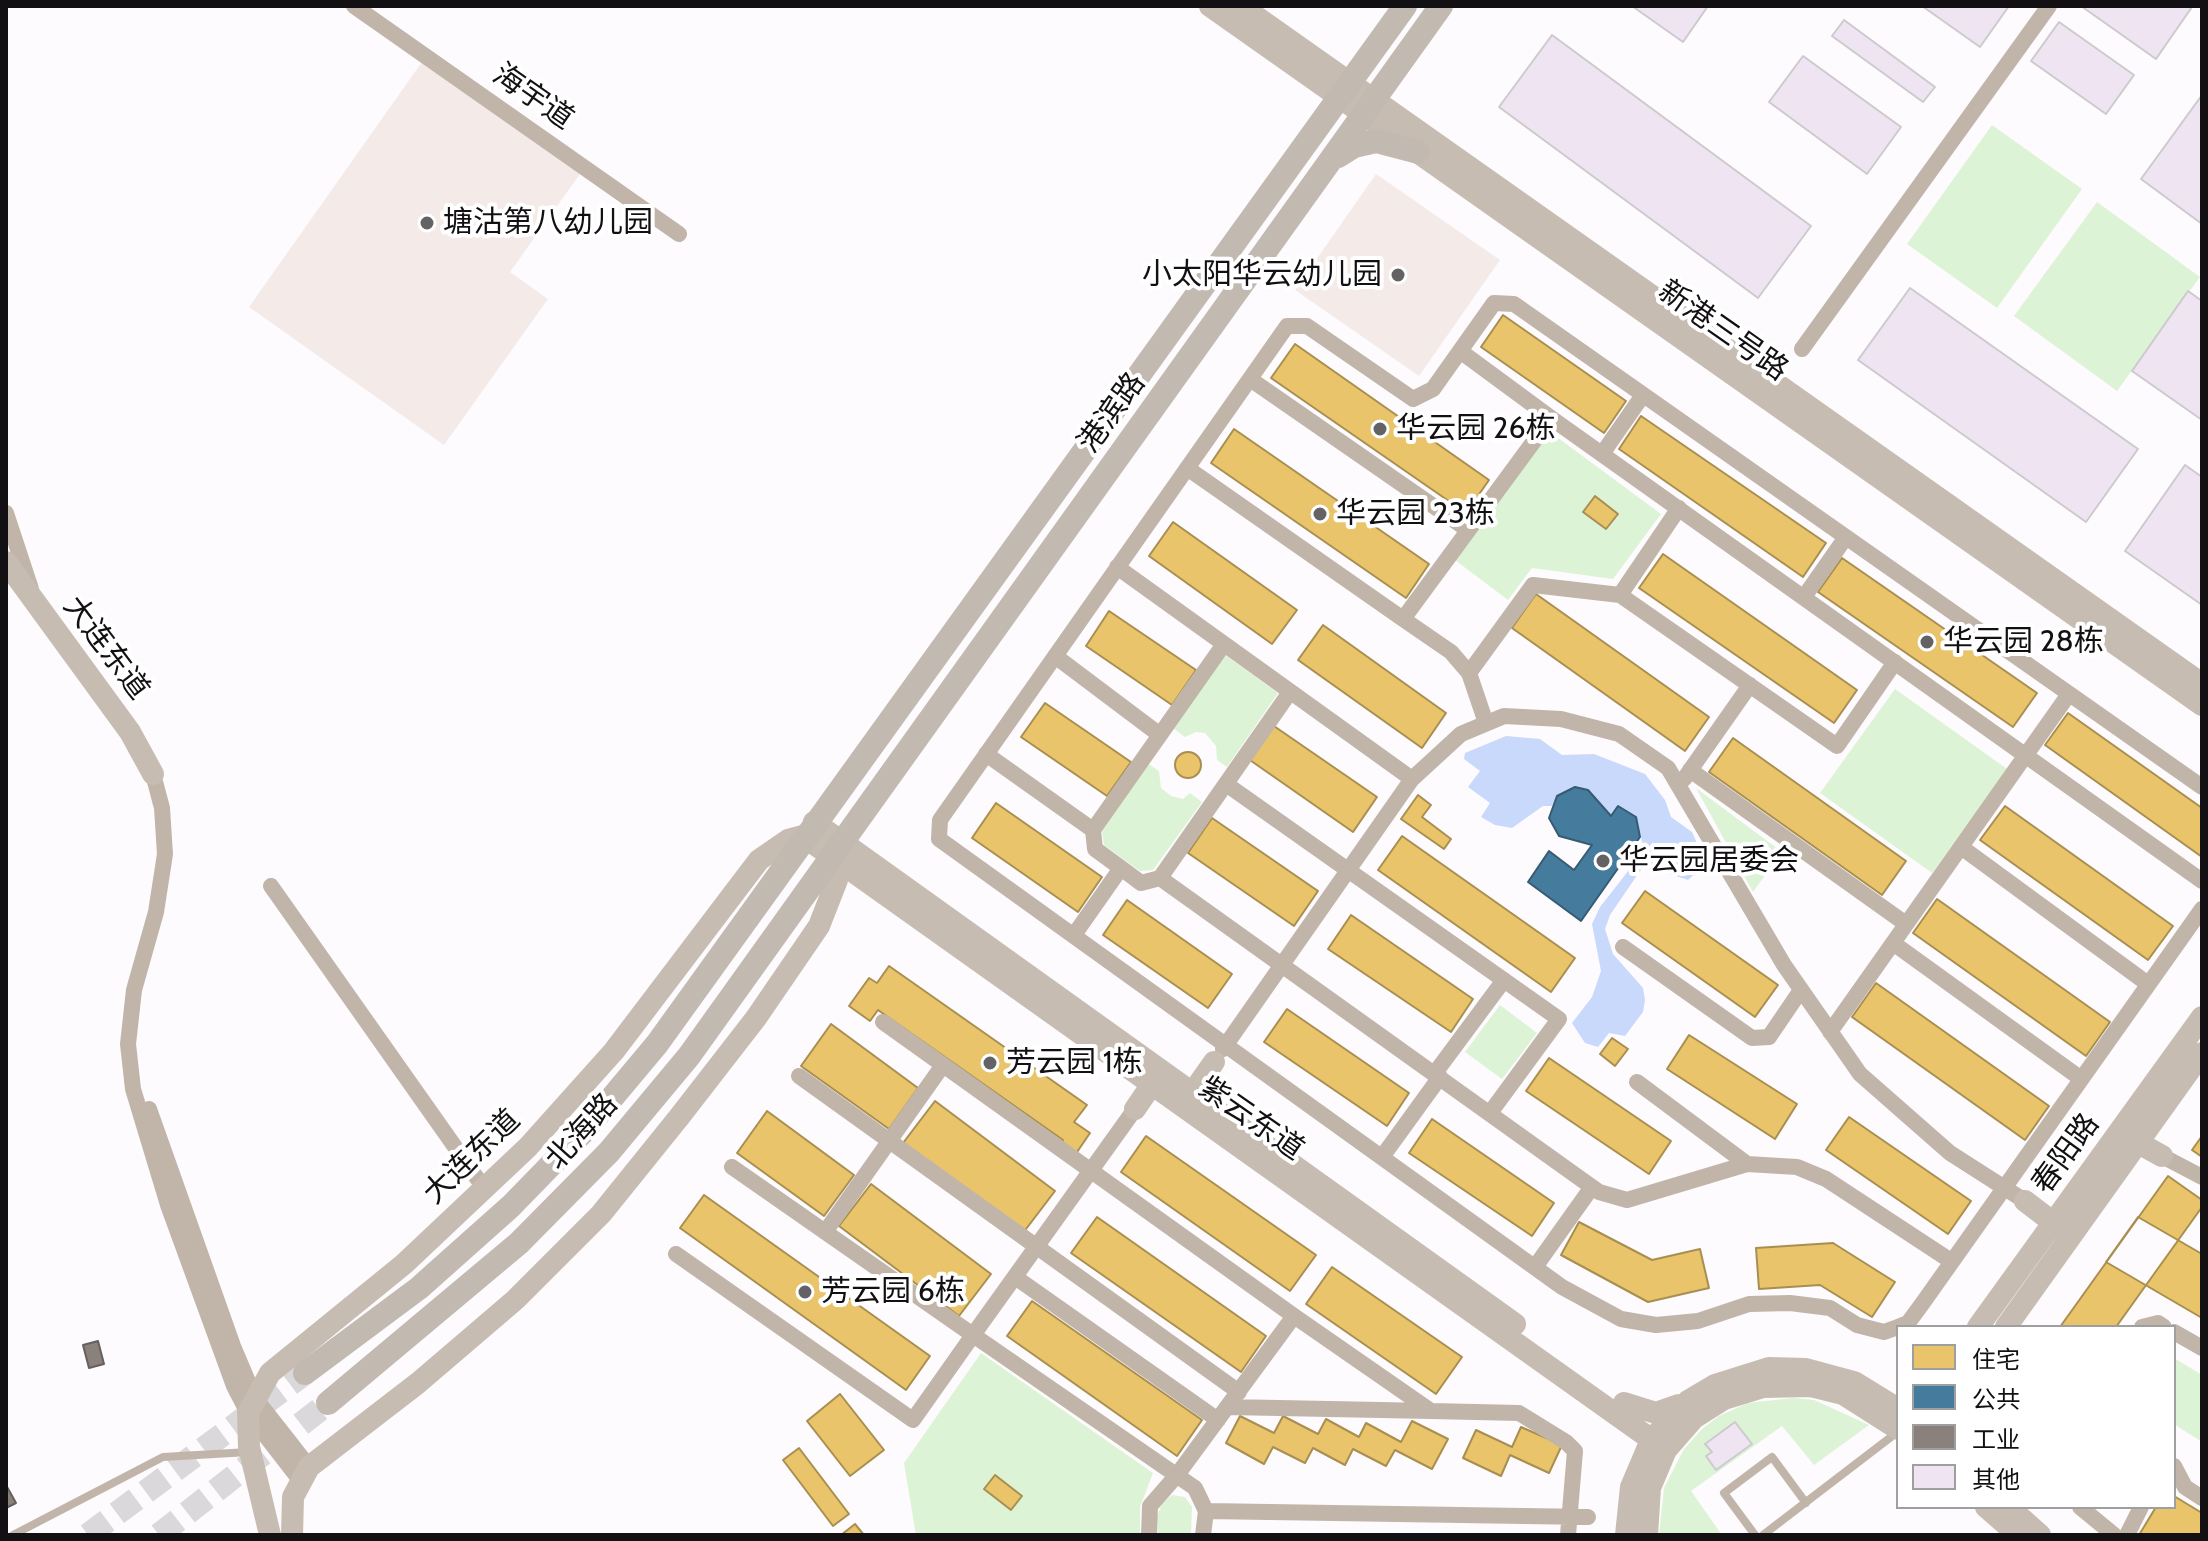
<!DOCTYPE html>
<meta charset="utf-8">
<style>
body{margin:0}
#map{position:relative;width:2208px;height:1541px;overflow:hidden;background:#fdfbfe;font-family:Cabin,"Noto Sans SC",sans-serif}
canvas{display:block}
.frame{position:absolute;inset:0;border:8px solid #121012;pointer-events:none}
.legend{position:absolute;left:1896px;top:1325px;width:280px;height:184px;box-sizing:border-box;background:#fff;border:2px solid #a09fa0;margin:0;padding:10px 14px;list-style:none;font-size:24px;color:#121012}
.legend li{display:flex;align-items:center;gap:16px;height:40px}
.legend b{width:40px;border:2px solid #a09fa0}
</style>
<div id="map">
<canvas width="2208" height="1541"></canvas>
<div class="frame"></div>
<ul class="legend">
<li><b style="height:22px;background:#e9c46a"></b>住宅</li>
<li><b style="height:22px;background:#457b9d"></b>公共</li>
<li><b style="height:22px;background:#8a817c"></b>工业</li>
<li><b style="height:22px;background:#efe4f2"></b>其他</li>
</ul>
</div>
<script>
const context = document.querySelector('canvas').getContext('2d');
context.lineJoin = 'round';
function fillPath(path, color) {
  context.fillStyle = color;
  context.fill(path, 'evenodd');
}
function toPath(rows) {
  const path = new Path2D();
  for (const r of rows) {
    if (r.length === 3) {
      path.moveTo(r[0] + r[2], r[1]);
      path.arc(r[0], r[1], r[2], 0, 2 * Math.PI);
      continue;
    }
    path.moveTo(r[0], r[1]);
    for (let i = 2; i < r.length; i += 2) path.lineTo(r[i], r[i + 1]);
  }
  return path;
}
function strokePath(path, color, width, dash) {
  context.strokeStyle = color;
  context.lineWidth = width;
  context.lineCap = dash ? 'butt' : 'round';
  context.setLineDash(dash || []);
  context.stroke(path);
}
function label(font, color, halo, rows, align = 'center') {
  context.font = font + ' Cabin,"Noto Sans SC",sans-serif';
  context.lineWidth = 8;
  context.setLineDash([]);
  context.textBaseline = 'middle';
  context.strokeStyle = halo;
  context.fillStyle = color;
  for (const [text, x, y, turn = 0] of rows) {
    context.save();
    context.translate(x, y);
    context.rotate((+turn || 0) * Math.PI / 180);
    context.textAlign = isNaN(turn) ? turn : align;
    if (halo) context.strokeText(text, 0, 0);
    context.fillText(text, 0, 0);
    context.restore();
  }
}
fillPath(toPath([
 [422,62,580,174,510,272,548,299,444,445,249,307],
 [1376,174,1500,260,1419,376,1295,290]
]), '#f4ebe9');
fillPath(toPath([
 [1992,125,2082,189,1997,308,1907,244],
 [2097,202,2200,277,2117,391,2014,316],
 [1550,432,1661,514,1613,579,1532,568,1508,600,1455,560],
 [1225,655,1278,693,1227,767,1217,760,1216,746,1205,733,1196,732,1185,737,1173,728],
 [1895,689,2007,769,1932,873,1820,793],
 [1147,763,1159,771,1161,788,1171,796,1183,799,1190,793,1202,802,1153,870,1140,871,1104,845,1102,831],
 [1696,788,1782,852,1753,892],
 [1500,1005,1537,1033,1502,1079,1465,1052],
 [981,1353,1153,1473,1140,1507,1140,1535,916,1535,904,1463],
 [2174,1358,2202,1375,2202,1442,2174,1424],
 [1793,1398,1814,1400,1869,1425,1814,1465,1782,1426,1691,1491,1722,1535,1659,1535,1664,1488,1684,1449,1702,1429,1719,1416,1748,1403],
 [1172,1495,1185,1497,1192,1507,1191,1535,1158,1535,1157,1517,1162,1503]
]), '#ddf3d6');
fillPath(toPath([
 [1506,736,1540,739,1562,755,1594,754,1645,774,1665,800,1671,817,1692,832,1702,855,1704,865,1688,880,1644,865,1610,915,1605,929,1613,954,1643,988,1645,1000,1643,1012,1625,1036,1609,1033,1598,1047,1585,1043,1572,1023,1592,997,1601,971,1592,924,1600,907,1640,856,1643,845,1636,818,1618,806,1611,816,1588,790,1575,787,1557,796,1552,806,1543,806,1512,828,1495,825,1481,817,1490,803,1468,787,1480,771,1464,759,1465,753]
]), '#c8d9fc');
const homes = toPath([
 [1503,315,1626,401,1604,433,1481,347,1503,315],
 [1295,344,1489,480,1466,513,1271,378,1295,344],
 [1641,416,1826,543,1803,577,1619,449,1641,416],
 [1234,429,1429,564,1406,598,1211,463,1234,429],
 [1595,496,1618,514,1606,529,1583,512,1595,496],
 [1173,522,1297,610,1272,644,1149,556,1173,522],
 [1663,554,1857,690,1834,723,1639,588,1663,554],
 [1842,558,2037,693,2013,727,1818,592,1842,558],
 [1536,594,1709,717,1685,751,1512,628,1536,594],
 [1109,611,1196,670,1172,705,1086,646,1109,611],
 [1323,625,1446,713,1422,748,1298,660,1323,625],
 [1045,703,1131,762,1107,796,1021,737,1045,703],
 [2068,713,2202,808,2202,857,2045,745,2068,713],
 [1271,724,1377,797,1353,832,1247,758,1271,724],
 [1733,738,1906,861,1882,895,1709,772,1733,738],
 [1188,765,13],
 [1418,795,1431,805,1422,817,1451,839,1444,849,1401,819,1418,795],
 [996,803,1102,877,1078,912,972,838,996,803],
 [2005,806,2173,926,2148,960,1980,840,2005,806],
 [1212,818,1318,891,1294,926,1188,853,1212,818],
 [1402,836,1575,958,1551,992,1378,870,1402,836],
 [1645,891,1778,985,1755,1017,1622,923,1645,891],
 [1937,899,2110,1022,2086,1056,1913,933,1937,899],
 [1127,900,1232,974,1208,1008,1103,935,1127,900],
 [1351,915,1473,999,1451,1032,1328,949,1351,915],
 [889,966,1087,1105,1074,1122,1090,1133,1075,1155,1060,1145,1063,1140,878,1010,870,1021,849,1006,869,978,877,983,889,966],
 [1876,983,2049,1106,2025,1140,1852,1017,1876,983],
 [1287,1009,1409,1093,1387,1126,1264,1042,1287,1009],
 [831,1024,918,1088,889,1129,801,1066,831,1024],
 [1689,1035,1797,1104,1775,1139,1667,1069,1689,1035],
 [1612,1038,1628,1049,1615,1066,1600,1054,1612,1038],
 [1549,1058,1671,1141,1649,1174,1526,1091,1549,1058],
 [935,1101,1055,1191,1023,1233,903,1143,935,1101],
 [767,1111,854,1175,824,1216,737,1153,767,1111],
 [1849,1117,1971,1201,1948,1234,1826,1150,1849,1117],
 [1432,1119,1554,1203,1532,1236,1409,1153,1432,1119],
 [1146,1136,1316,1255,1290,1291,1121,1172,1146,1136],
 [2202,1136,2202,1157,2192,1150,2202,1136],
 [2168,1176,2202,1200,2202,1207,2116,1327,2060,1327,2168,1176],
 [871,1184,991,1274,959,1316,839,1226,871,1184],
 [704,1195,930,1356,906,1390,680,1228,704,1195],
 [1097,1217,1266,1336,1241,1372,1071,1253,1097,1217],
 [2138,1217,2202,1254,2202,1318,2106,1262,2138,1217],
 [1579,1222,1652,1260,1700,1249,1709,1288,1648,1302,1561,1255,1579,1222],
 [1833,1243,1895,1282,1872,1317,1820,1285,1759,1289,1756,1248,1833,1243],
 [1332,1267,1462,1357,1436,1394,1306,1304,1332,1267],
 [1032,1301,1202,1420,1177,1456,1007,1336,1032,1301],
 [840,1394,884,1450,850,1476,807,1421,840,1394],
 [1240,1416,1274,1433,1283,1416,1318,1434,1326,1419,1359,1437,1366,1423,1401,1442,1412,1421,1448,1439,1432,1469,1395,1450,1386,1466,1353,1449,1345,1465,1313,1448,1305,1463,1273,1447,1264,1464,1226,1443,1240,1416],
 [1521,1427,1562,1445,1549,1473,1510,1455,1501,1476,1463,1458,1476,1430,1512,1447,1521,1427],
 [799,1448,849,1514,833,1526,783,1460,799,1448],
 [995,1475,1022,1496,1011,1510,984,1489,995,1475],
 [2174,1496,2202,1513,2202,1535,2139,1535,2156,1507,2174,1507,2174,1496],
 [855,1524,864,1535,841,1535,855,1524]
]);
fillPath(homes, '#e9c46a');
strokePath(homes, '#a88e50', 2);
const public = toPath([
 [1575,787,1588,790,1611,816,1618,806,1636,817,1640,837,1581,921,1528,882,1549,851,1574,870,1592,845,1559,836,1549,818,1557,796,1575,787]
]);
fillPath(public, '#457b9d');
strokePath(public, '#365b73', 2);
const industry = toPath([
 [98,1341,104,1364,89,1368,83,1345,98,1341],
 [6,1485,16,1503,6,1508,6,1485]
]);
fillPath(industry, '#8a817c');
strokePath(industry, '#665f5c', 2);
const building = toPath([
 [1632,6,1708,6,1683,42,1632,6],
 [1922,6,2009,6,1980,47,1922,6],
 [2081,6,2191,6,2192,7,2156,59,2081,6],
 [1844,20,1935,87,1923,102,1832,36,1844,20],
 [2059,22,2134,75,2106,114,2031,61,2059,22],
 [1552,35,1811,226,1758,298,1499,107,1552,35],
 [1803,56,1901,127,1867,174,1769,102,1803,56],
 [2202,95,2202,224,2141,179,2202,95],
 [1910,288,2138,449,2086,522,1858,360,1910,288],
 [2188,291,2202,301,2202,420,2132,371,2188,291],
 [2185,465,2202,477,2202,605,2125,551,2185,465],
 [1735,1422,1752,1444,1716,1470,1706,1456,1712,1452,1705,1444,1735,1422]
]);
fillPath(building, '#efe4f2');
strokePath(building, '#cccacc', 2);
strokePath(toPath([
 [88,1535,305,1373],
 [159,1535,328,1403]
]), '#dad8db', 24, [24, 12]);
strokePath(toPath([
 [13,1535,163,1457,249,1452],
 [1755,1535,1724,1493,1772,1457,1806,1503],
 [1763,1535,1891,1437,1895,1428]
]), '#c1b5aa', 8);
strokePath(toPath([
 [354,6,679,234],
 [1802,349,2049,6],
 [1460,351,1551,418,1403,619,1451,652,1469,673,1486,723],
 [1250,379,1468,530],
 [1551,418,2202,881],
 [1602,454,1643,395],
 [1187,468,1403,619],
 [6,513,31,589],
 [1117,567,1412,779],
 [1620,595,1837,746,1895,662],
 [1804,597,1846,537],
 [1224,644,1093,830,1095,849,1121,868,1141,883,1160,878,1290,692],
 [1055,656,1160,735],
 [1469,673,1533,585,1620,595,1679,508],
 [986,754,1093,830],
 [1690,770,1906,924],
 [153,774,162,808,165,854,156,912,134,990,128,1044,133,1089,168,1205,234,1386,248,1413,300,1480],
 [1684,779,1750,685],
 [1226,784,1559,1019,1490,1113],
 [1961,847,2148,984],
 [1160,878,1599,1192,1627,1200,1747,1164,1797,1167,1826,1179,1951,1261],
 [271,886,484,1188],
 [1074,935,1121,868],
 [1893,943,2080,1078],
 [1623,947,1752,1038,1769,1037,1801,990],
 [883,1022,1294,1316],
 [1830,1032,2069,694],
 [1223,1049,1412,779,1461,734,1504,716,1561,719,1619,734,1668,768,1784,965,1860,1074,1950,1153,2025,1201],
 [1435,1073,1504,980],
 [799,1076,1239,1392],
 [1637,1082,1747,1164],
 [149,1109,233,1346,255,1398,309,1467],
 [1135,1109,973,1335,1195,1488,1206,1511,1588,1517],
 [2162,1156,2202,1177],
 [1382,1157,1440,1077],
 [825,1232,943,1065],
 [676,1254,913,1420,973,1335,732,1167],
 [1535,1267,1592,1187],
 [1015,1277,1218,1420],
 [1898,1327,1884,1332,1857,1325,1830,1308,1790,1303,1749,1304,1698,1321,1656,1325,1621,1319,1562,1287,939,839,940,820,1287,326,1307,326,1413,399,1433,389,1494,303,1514,304,2202,787],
 [1898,1327,1908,1323,1922,1304,2202,909],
 [2142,1327,2158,1323,2164,1327],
 [2174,1332,2202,1348],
 [1431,1411,1519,1413,1566,1442,1575,1451,1568,1535],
 [2174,1466,2185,1487,2202,1498],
 [2080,1507,2114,1535],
 [1149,1535,1150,1506,1177,1475,1294,1316,1431,1411,1228,1407],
 [1203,1535,1206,1511],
 [2127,1535,2141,1507]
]), '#c1b5aa', 16);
strokePath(toPath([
 [1210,6,2202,705],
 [1241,6,2202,684],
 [6,562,130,732,153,774],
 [814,822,1515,1324],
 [1185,1103,1214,1062],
 [1135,1109,1159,1074],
 [2124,1135,2162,1156],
 [2025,1201,2063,1230],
 [1978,1327,2202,1017],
 [2006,1327,2202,1053],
 [1624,1403,1656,1413,1679,1405],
 [1986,1507,2018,1535],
 [2011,1509,2040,1535],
 [270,1535,249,1447,248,1413,270,1373,404,1264,528,1147,614,1051,759,860,788,840,803,836,1666,1450],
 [292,1535,293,1497,309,1467,418,1383,515,1300,601,1214,680,1116,756,1018,819,926,837,880,833,856],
 [1626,1535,1631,1487,1651,1440,1688,1401,1715,1385,1769,1368,1806,1369,1854,1382,1898,1409],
 [1647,1535,1650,1488,1666,1450,1694,1418,1724,1399,1763,1387,1811,1386,1843,1394,1898,1429]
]), '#c7bcb1', 22);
strokePath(toPath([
 [1338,156,1354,146,1376,141,1418,152],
 [305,1373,419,1288,511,1206,585,1130,657,1044,1405,6],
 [328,1403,519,1243,609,1152,689,1056,1441,6]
]), '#c2b9b1', 24);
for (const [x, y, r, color] of [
 [427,223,8,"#646265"],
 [1398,275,8,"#646265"],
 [1380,429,8,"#646265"],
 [1320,514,8,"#646265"],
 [1927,642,8,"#646265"],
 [1603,861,8,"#646265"],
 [990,1063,8,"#646265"],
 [805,1292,8,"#646265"]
]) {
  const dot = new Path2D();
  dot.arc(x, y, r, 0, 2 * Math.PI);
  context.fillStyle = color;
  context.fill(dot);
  strokePath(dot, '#fff', 3);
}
label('30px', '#121012', '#fff', [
 ["海宇道",533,97,35],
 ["新港三号路",1723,331,35],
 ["港滨路",1112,413,-54],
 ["大连东道",106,648,53],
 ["紫云东道",1251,1119,35],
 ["北海路",582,1132,-48],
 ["春阳路",2066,1154,-54],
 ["大连东道",472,1157,-44]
]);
label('30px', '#121012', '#fff', [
 ["塘沽第八幼儿园",443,223],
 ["小太阳华云幼儿园",1382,275,"right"],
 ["华云园 26栋",1396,429],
 ["华云园 23栋",1336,514],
 ["华云园 28栋",1943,642],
 ["华云园居委会",1619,861],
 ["芳云园 1栋",1006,1063],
 ["芳云园 6栋",821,1292]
], 'left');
</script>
